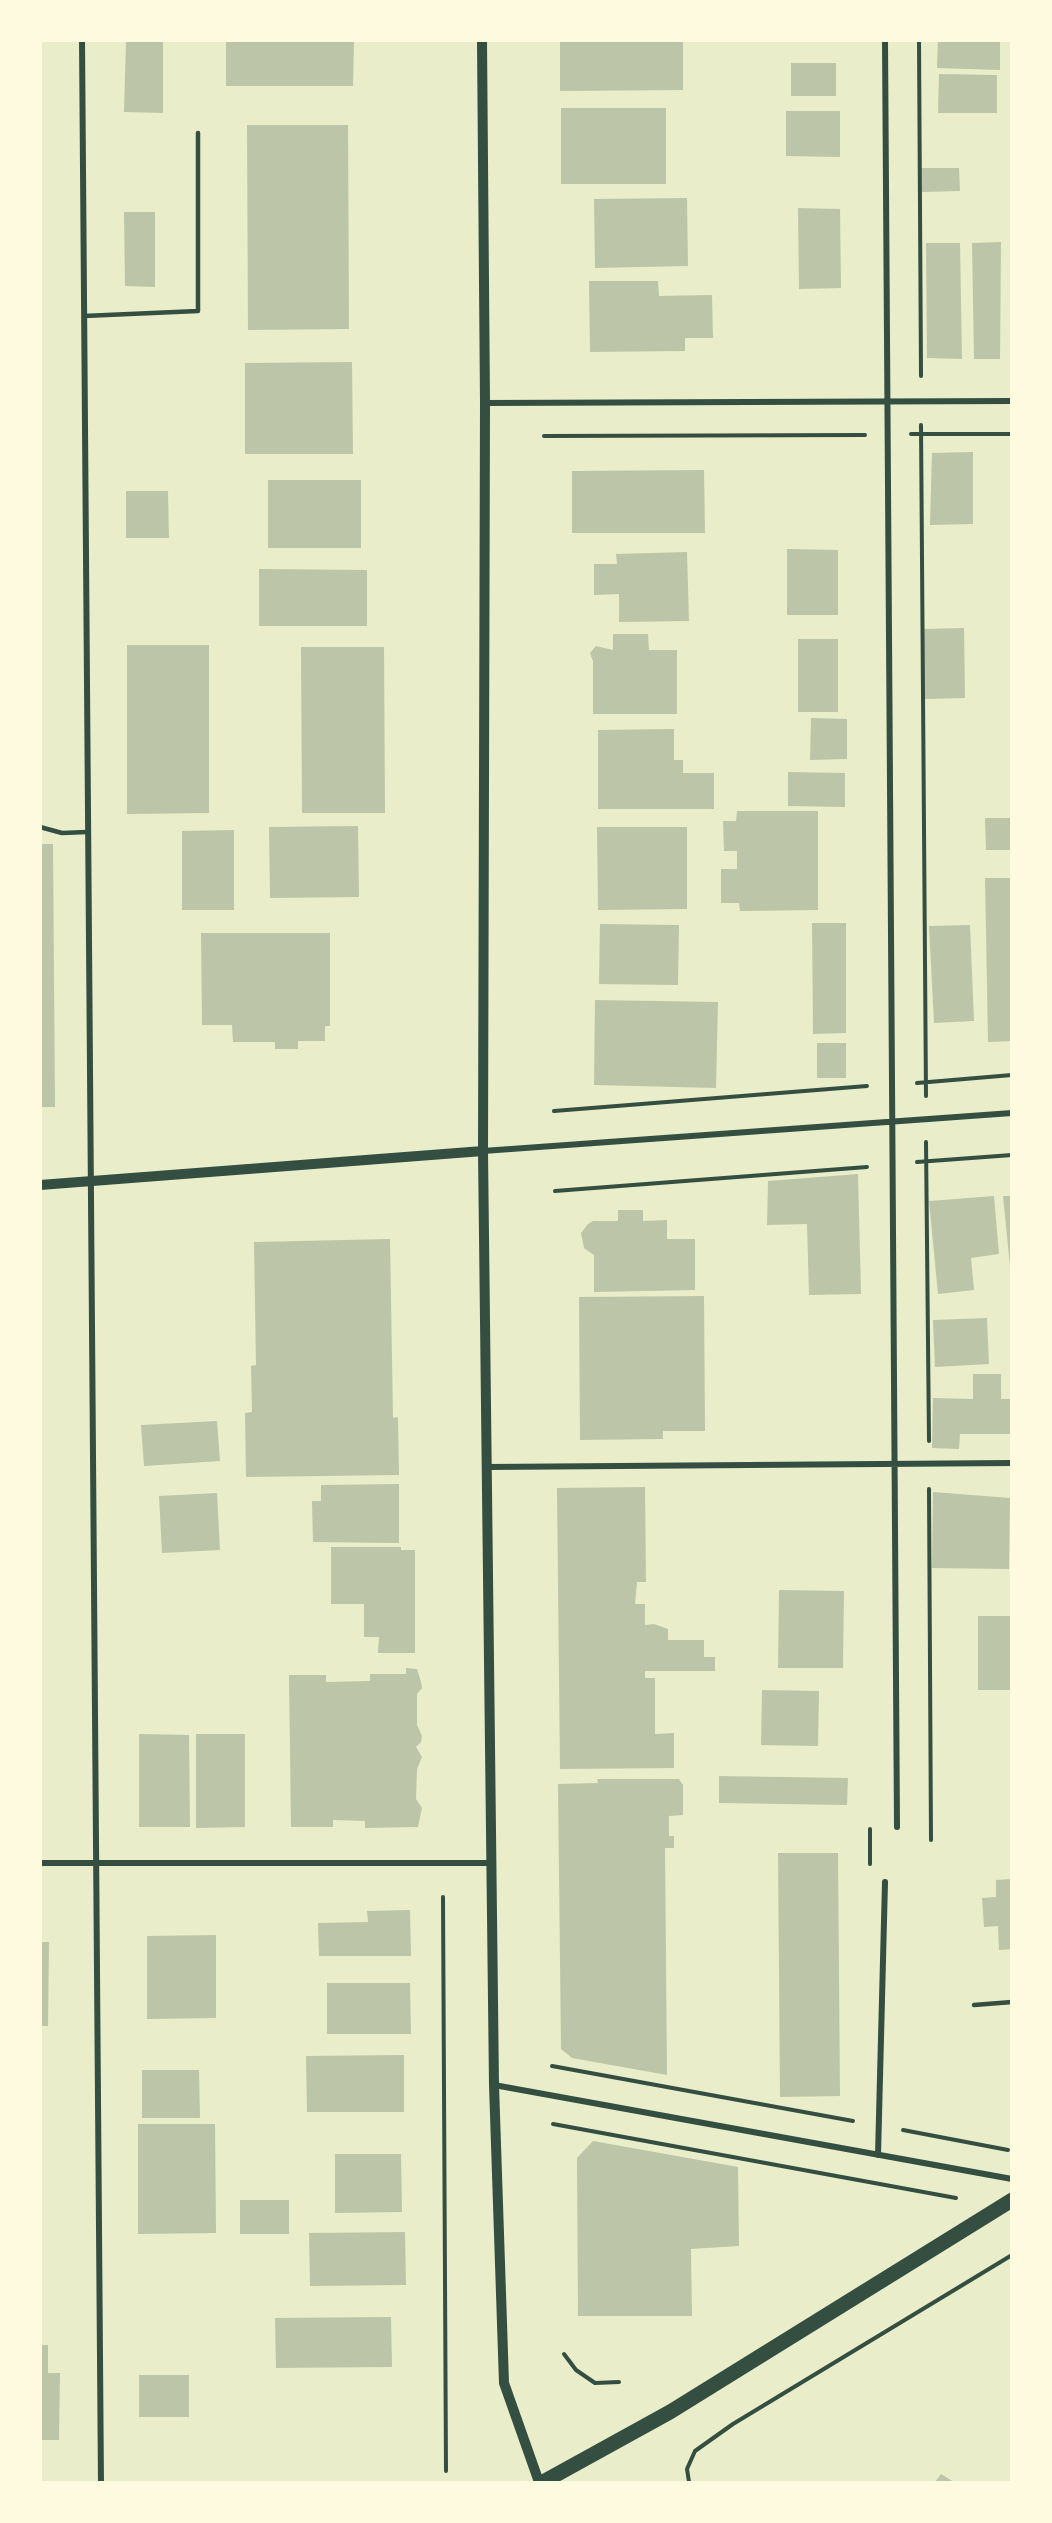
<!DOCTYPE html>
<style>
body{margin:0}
#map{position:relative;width:1052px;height:2523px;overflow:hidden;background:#e9edc9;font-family:Barlow,sans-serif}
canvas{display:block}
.frame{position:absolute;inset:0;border:42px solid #fefae0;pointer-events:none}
</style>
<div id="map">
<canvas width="1052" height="2523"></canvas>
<div class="frame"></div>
</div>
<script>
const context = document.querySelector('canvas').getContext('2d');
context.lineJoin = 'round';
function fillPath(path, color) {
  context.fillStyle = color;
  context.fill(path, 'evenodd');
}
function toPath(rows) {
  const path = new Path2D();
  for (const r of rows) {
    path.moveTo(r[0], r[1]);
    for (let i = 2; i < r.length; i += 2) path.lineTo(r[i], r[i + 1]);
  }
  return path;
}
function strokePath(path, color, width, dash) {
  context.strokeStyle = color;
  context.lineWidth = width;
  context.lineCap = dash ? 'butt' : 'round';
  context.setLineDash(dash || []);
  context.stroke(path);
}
fillPath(toPath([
 [126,40,163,40,163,113,124,112],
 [226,40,354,40,353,86,226,86],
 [560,40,683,40,683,90,560,91],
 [938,40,1000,40,1000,70,937,68],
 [791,63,836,63,836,96,791,96],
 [939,74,997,75,997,113,938,113],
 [561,108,666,108,666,184,561,184],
 [786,111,840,111,840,157,786,156],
 [247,125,348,125,349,329,248,330],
 [921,168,959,168,960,191,922,192],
 [687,198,688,266,595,268,594,199],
 [798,208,840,209,841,288,799,289],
 [124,212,155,212,155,287,125,286],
 [1001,242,1000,359,974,359,972,243],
 [926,243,960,243,962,359,927,358],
 [589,281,658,281,659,296,712,295,713,338,685,338,685,351,590,352],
 [352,362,353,454,245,454,245,363],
 [973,452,973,524,930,525,932,453],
 [704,470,705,533,572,533,572,471],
 [268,480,361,480,361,548,268,548],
 [126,491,168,491,169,538,126,538],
 [787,549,838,550,838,615,787,615],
 [687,552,689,621,619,622,619,594,594,595,594,564,617,564,616,554],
 [259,569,367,570,367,626,259,626],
 [964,628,965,698,924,699,924,629],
 [613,634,648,634,649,650,677,650,677,714,593,714,593,661,590,653,596,646,613,650],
 [798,639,838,639,838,712,798,712],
 [127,645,209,645,209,813,127,814],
 [301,647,384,647,385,813,302,813],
 [811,718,847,719,847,759,810,760],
 [674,729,674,760,683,760,683,773,714,773,714,809,598,809,598,730],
 [788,772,845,773,845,807,788,806],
 [737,811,818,811,818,910,740,911,739,903,721,903,721,869,737,869,737,851,724,851,723,821,736,821],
 [985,818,1012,818,1012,850,986,850],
 [358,826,359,897,270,898,269,827],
 [597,827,687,827,687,909,598,910],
 [234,830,234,910,182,910,182,831],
 [40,844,53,844,55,1107,40,1107],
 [985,878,1012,878,1012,1041,988,1042],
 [812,923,846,923,846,1033,813,1034],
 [600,924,679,925,678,985,599,984],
 [970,925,974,1021,934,1023,929,926],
 [201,933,330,933,330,1026,325,1026,325,1041,298,1041,298,1049,275,1049,275,1042,233,1042,232,1025,202,1025],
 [595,1000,718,1002,716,1088,594,1085],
 [817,1043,846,1043,846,1078,817,1078],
 [858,1174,861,1294,809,1295,807,1224,767,1225,768,1181],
 [994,1196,999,1254,971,1258,974,1290,938,1294,929,1201],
 [1003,1196,1012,1196,1012,1266,1010,1266],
 [618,1210,643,1210,643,1221,667,1220,667,1239,695,1239,695,1290,594,1292,594,1255,584,1248,581,1233,588,1224,593,1221,618,1221],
 [390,1239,393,1418,398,1417,399,1475,246,1477,245,1413,252,1412,251,1366,256,1365,254,1242],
 [704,1296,705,1431,663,1431,663,1439,580,1440,579,1297],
 [987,1318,989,1364,935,1367,933,1320],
 [973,1374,1001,1374,1001,1399,1012,1399,1012,1434,960,1434,959,1449,932,1448,933,1398,973,1399],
 [217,1421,220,1461,144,1466,141,1425],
 [399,1484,399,1543,313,1542,312,1501,321,1501,321,1485],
 [645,1487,646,1582,637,1582,635,1604,645,1604,645,1625,654,1624,668,1629,668,1640,704,1640,704,1657,715,1657,715,1671,645,1671,645,1678,655,1678,655,1734,674,1733,674,1768,560,1769,557,1488],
 [933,1492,1010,1498,1009,1569,932,1568],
 [217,1493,220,1550,162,1553,159,1496],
 [331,1547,401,1547,401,1550,415,1550,415,1653,378,1653,379,1637,364,1637,364,1604,331,1604],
 [779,1590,844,1591,843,1668,778,1668],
 [978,1616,1012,1616,1012,1690,978,1690],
 [406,1668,417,1669,421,1682,422,1688,417,1694,417,1725,422,1736,421,1742,416,1747,422,1757,417,1769,416,1799,422,1808,418,1827,365,1828,365,1821,333,1820,333,1827,291,1827,289,1675,326,1675,326,1682,370,1681,370,1674,406,1674],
 [762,1690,819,1691,818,1746,761,1745],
 [139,1734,189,1735,190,1827,139,1827],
 [196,1734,245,1734,245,1827,196,1828],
 [719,1776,848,1778,847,1805,719,1803],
 [597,1779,679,1779,683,1785,683,1815,669,1816,669,1836,674,1836,674,1848,665,1848,667,2075,572,2058,561,2049,558,1784,598,1783],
 [778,1853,838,1853,840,2096,780,2097],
 [1012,1879,1012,1949,999,1950,998,1926,984,1927,982,1898,996,1897,996,1880],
 [410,1910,411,1956,319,1956,318,1923,368,1922,367,1911],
 [216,1935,216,2018,147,2019,147,1936],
 [40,1942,49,1942,48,2026,40,2026],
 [327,1983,410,1983,411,2034,327,2034],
 [404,2055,404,2112,307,2112,306,2056],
 [142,2070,199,2070,200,2118,142,2118],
 [138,2124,215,2124,216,2233,138,2234],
 [593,2141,738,2167,739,2246,691,2249,692,2316,578,2316,577,2158],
 [335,2154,401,2154,402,2212,335,2213],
 [240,2200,289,2200,289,2234,240,2234],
 [405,2232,406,2285,310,2286,309,2233],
 [391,2317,392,2367,276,2368,275,2318],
 [40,2345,48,2345,48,2373,60,2373,59,2440,40,2440],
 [139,2375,189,2375,189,2417,139,2417],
 [941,2474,954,2482,935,2482]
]), '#bcc5a7');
strokePath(toPath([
 [919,40,921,376],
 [921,425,926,1096],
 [911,434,1012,434],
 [544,436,865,435],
 [917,1083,1012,1075],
 [554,1111,867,1086],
 [926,1142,929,1441],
 [917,1162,1012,1155],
 [555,1191,867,1167],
 [929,1489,931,1840],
 [870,1864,870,1829],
 [443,1897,446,2471],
 [552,2066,853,2121],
 [553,2124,956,2198],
 [903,2130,1008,2150],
 [564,2354,576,2370,595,2383,619,2382],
 [689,2482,687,2469,695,2451,733,2424,1012,2255]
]), '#344e41', 4);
strokePath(toPath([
 [84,316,198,311,198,133],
 [40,827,62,833,87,832],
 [974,2005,1012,2002]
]), '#344e41', 4.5);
strokePath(toPath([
 [82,40,101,2482],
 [885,40,897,1827],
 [485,403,1012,401],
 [483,1151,1012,1113],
 [487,1467,1012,1463],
 [40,1863,489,1863],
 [494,2085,1012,2179],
 [878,2155,885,1882]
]), '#344e41', 6);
strokePath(toPath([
 [482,40,485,403,483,1151,494,2085,504,2383,539,2482],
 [40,1185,483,1151]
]), '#344e41', 10);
strokePath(toPath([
 [543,2482,670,2412,1012,2200]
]), '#344e41', 15);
</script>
